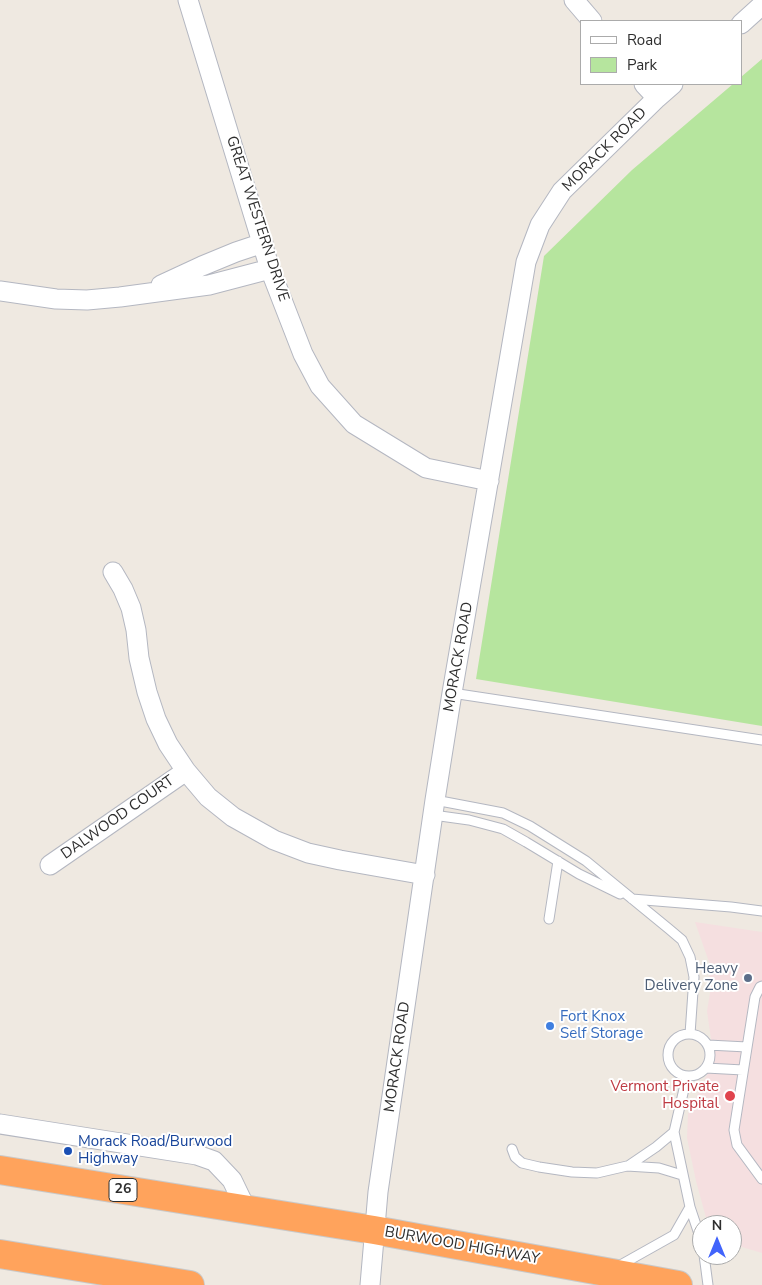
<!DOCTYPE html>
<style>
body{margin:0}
#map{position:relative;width:762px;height:1285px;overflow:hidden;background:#efe9e1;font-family:"Nunito Sans",sans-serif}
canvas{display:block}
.legend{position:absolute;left:580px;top:20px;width:162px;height:65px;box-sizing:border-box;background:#fff;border:1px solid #ababab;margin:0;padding:6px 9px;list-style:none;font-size:15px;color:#2e2e2e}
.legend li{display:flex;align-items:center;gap:10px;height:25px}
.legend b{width:25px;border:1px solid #ababab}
.north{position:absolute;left:692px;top:1215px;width:50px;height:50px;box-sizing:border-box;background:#fff;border:1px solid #ababab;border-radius:50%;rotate:0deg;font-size:14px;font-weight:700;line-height:20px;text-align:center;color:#2e2e2e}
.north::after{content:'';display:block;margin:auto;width:18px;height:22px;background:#4264fb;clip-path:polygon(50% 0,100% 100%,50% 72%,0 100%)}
</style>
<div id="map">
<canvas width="762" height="1285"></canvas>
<ul class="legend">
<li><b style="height:6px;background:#fff"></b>Road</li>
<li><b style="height:14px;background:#b6e59e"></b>Park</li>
</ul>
<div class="north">N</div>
</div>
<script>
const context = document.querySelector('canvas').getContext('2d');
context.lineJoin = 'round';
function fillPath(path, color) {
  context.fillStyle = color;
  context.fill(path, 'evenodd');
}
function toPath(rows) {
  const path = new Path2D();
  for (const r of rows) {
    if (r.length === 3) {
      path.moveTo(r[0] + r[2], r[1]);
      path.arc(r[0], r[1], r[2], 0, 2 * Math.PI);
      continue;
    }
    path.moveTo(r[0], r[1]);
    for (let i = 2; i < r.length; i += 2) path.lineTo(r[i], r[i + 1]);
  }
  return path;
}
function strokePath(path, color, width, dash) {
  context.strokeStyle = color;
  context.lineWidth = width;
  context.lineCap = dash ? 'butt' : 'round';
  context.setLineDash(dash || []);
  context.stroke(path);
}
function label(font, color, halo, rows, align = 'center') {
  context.font = font + ' "Nunito Sans",sans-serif';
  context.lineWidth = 4;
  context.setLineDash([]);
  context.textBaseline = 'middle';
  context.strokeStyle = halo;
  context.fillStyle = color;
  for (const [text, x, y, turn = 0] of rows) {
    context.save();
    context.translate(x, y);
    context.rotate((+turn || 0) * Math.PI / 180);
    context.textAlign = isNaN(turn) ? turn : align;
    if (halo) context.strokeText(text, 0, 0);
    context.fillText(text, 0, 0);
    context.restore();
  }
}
fillPath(toPath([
 [695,922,762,932,762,1253,732,1244,732,1225,708,1225,696,1181,687,1138,688,1114,714,1060,707,1011,710,993,709,962]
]), '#f5dfe0');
fillPath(toPath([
 [762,59,762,726,476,679,544,256,632,170,733,84,741,84,741,77]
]), '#b6e59e');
const lane = toPath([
 [452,693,762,740],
 [435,800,503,813,530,826,586,861,669,929,682,940,690,957,694,977,690,1034],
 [433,815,469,820,503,829,526,842,579,874,620,894],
 [632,899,731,907,762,911],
 [549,919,558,861],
 [762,986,760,987,755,997,734,1130,737,1145,762,1179],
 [689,1055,21],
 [708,1045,747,1047],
 [706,1068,743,1070],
 [687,1076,674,1132,690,1207,702,1243],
 [512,1149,515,1157,522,1163,539,1167,572,1172,597,1173,627,1166,659,1168,682,1175],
 [628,1166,656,1147,674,1132],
 [704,1255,708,1285],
 [617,1267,674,1235,690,1207]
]);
const street = toPath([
 [188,0,270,269,303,354,320,386,354,424,426,468,489,481],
 [574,0,592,21],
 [741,24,762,5],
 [644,84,657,98],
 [161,285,202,266,236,252,263,243],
 [0,291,56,299,87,300,120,297,209,285,270,269],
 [113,572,123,589,131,608,136,630,139,658,147,692,156,719,168,744,186,771,208,797,233,817,274,840,308,853,340,860,425,875],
 [50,865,186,771],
 [0,1124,197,1155,214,1161,232,1180,246,1209],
 [370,1285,378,1192,435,800,452,693,526,262,540,225,562,191,657,98,673,84]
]);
const highway = toPath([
 [0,1170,374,1230,678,1285],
 [0,1254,190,1285]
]);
strokePath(lane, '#b4b7c1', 11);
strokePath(street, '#b4b7c1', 21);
strokePath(highway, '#c9c9c9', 30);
strokePath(lane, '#fff', 9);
strokePath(street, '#fff', 19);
strokePath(highway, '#ffa35c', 28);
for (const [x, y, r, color] of [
 [748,978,5,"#5c6f8a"],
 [550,1026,5,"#3f7fe0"],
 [730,1096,6,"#e0444e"],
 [68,1151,5,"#1a4fb4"]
]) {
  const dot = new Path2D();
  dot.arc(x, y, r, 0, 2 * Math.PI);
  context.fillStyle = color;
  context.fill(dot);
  strokePath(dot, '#fff', 2);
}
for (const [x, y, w] of [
 [123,1190,28]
]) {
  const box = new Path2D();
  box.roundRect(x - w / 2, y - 11.5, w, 23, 4);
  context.fillStyle = '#fff';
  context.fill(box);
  strokePath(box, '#2e2e2e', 1);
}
label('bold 14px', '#2e2e2e', null, [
 ["26",123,1190]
]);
label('15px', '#2e2e2e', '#fff', [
 ["MORACK ROAD",605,150,-45],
 ["GREAT WESTERN DRIVE",257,219,72],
 ["MORACK ROAD",459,657,-80],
 ["DALWOOD COURT",118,818,-35],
 ["MORACK ROAD",398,1057,-82],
 ["BURWOOD HIGHWAY",462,1246,10]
]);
label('15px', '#4e5e75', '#fff', [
 ["Heavy",738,969],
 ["Delivery Zone",738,986]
], 'right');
label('15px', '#366cbe', '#fff', [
 ["Fort Knox",560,1017],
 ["Self Storage",560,1034]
], 'left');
label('15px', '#be3a42', '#fff', [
 ["Vermont Private",719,1087],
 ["Hospital",719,1104]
], 'right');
label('15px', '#164399', '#fff', [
 ["Morack Road/Burwood",78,1142],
 ["Highway",78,1159]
], 'left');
</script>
